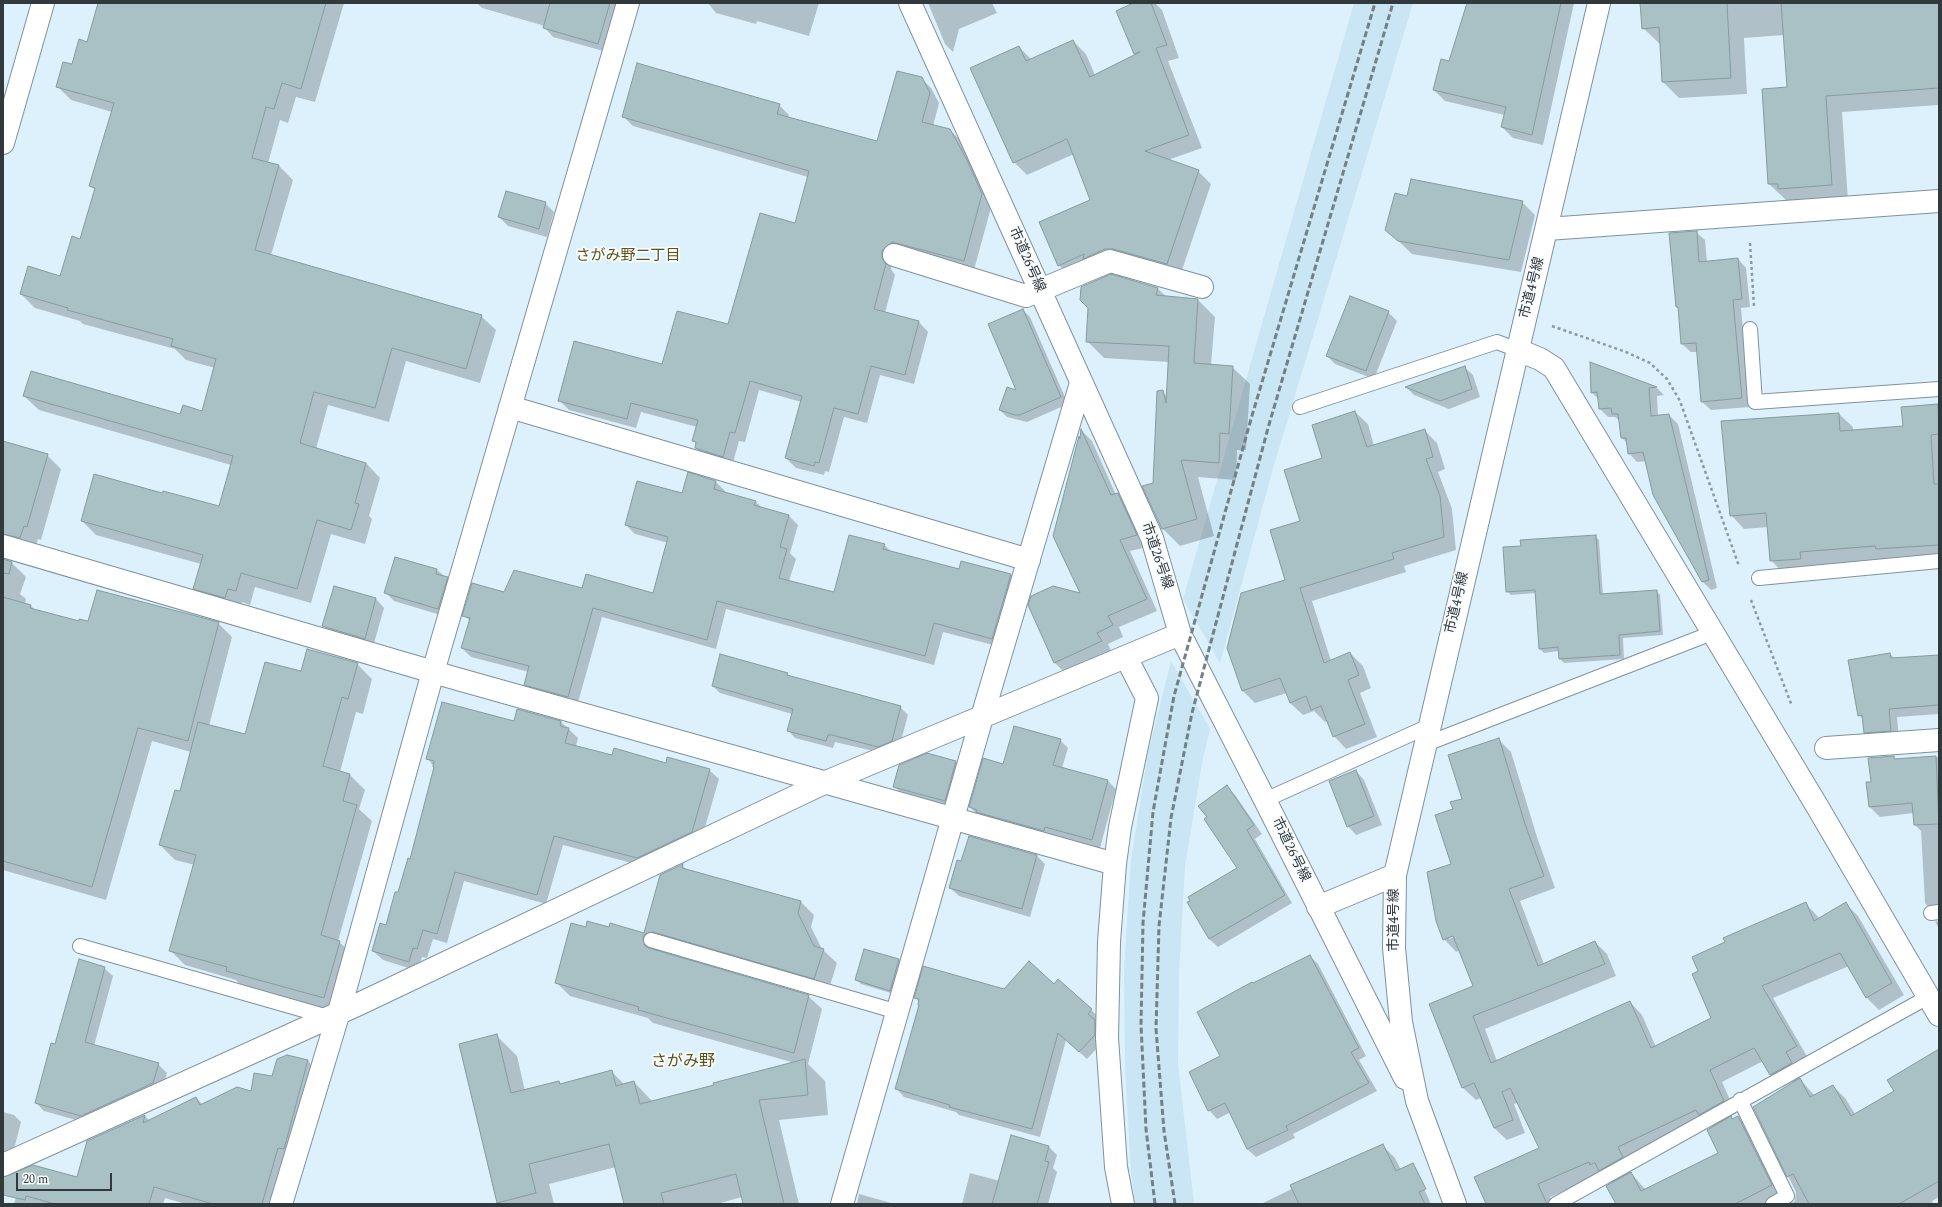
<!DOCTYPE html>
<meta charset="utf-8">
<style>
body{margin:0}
#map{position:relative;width:1942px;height:1207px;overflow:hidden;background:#ddf1fc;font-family:Spectral,serif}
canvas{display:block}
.frame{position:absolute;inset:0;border:4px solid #31393d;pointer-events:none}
.scale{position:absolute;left:16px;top:1173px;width:96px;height:18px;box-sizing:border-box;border:2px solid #31393d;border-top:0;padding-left:5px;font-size:12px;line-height:14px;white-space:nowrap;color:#31393d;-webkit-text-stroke:3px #f8fcfe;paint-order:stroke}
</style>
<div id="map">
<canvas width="1942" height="1207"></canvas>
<div class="frame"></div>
<div class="scale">20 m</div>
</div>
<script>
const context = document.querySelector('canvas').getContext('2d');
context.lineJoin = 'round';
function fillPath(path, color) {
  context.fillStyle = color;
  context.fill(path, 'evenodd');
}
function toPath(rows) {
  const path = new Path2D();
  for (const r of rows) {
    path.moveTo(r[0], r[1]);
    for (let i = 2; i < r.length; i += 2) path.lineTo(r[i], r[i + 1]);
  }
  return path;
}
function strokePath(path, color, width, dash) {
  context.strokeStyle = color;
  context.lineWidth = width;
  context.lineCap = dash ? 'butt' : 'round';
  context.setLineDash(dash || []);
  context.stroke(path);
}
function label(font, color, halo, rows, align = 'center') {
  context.font = font + ' Spectral,"Noto Sans JP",serif';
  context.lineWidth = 3.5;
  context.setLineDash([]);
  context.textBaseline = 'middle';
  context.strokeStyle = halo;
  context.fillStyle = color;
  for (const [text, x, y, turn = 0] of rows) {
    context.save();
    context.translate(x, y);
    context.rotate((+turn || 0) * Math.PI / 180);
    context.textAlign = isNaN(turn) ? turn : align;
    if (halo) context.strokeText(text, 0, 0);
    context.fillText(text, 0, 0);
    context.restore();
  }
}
fillPath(toPath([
 [1354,3,1413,3,1272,472,1220,663,1183,599],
 [1171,661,1210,729,1202,763,1185,866,1179,974,1178,1064,1194,1204,1135,1204,1131,1173,1125,1066,1124,970,1131,860,1148,753]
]), '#cae5f3');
fillPath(toPath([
 [99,3,344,3,315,102,296,97,288,123,280,120,268,163,279,166,293,180,271,255,481,316,496,330,480,383,406,361,389,422,328,405,316,449,366,463,380,478,369,516,372,519,365,544,331,534,311,603,255,587,250,605,242,602,239,612,208,602,194,588,201,564,96,535,82,521,163,495,219,507,231,465,39,410,24,396,181,416,203,412,215,368,186,360,175,349,83,324,80,321,35,308,21,294,61,277,81,240,95,191,91,186,112,112,71,100,57,86,88,43],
 [477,3,619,3,607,52,553,37,545,28,545,26,482,8],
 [708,3,819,3,809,36,757,21,756,24,716,13],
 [928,3,992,3,997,13,959,29,953,52,945,44],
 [1136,3,1155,3,1162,10,1179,58,1168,61,1202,148,1168,160,1198,171,1211,184,1180,276,1097,271,1072,278,1059,265,1091,200,1074,154,1027,175,1014,162,1019,47,1031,59,1073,41,1086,54,1095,75,1136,55,1135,54],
 [1468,3,1574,3,1543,145,1513,138,1502,127,1505,115,1445,101,1434,90,1449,62],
 [1641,3,1939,3,1939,124,1938,105,1842,112,1848,201,1795,205,1791,200,1786,200,1769,184,1763,90,1788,88,1784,35,1744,38,1747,94,1679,98,1663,82,1661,45,1643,28],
 [921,78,931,88,939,103,933,126,950,130,960,140,976,169,992,204,974,270,891,261,891,269,895,275,885,313,919,322,928,332,914,384,880,375,867,423,844,417,829,472,825,471,824,475,796,468,786,458,801,402,759,390,745,442,739,441,732,466,705,458,696,448,697,444,693,440,697,427,641,412,636,428,569,410,559,400,663,365,729,326,796,224,808,177,633,126,623,116,779,105,789,115,788,118,878,142],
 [1407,197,1522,202,1535,215,1521,272,1412,254,1386,229],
 [545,203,554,212,547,237,508,226,499,217],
 [1696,232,1705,240,1707,262,1738,259,1746,268,1750,307,1741,308,1750,407,1711,410,1702,402,1698,352,1691,352,1682,344,1679,309,1677,307],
 [1111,275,1158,289,1167,297,1198,300,1215,317,1211,365,1232,367,1250,384,1246,450,1237,450,1236,480,1198,477,1214,536,1180,546,1162,528,1153,484,1162,391,1167,397,1169,362,1104,358,1087,341],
 [1023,310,1030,317,1068,404,1027,422,1007,417,1000,410,1018,391],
 [1388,312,1397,321,1374,379,1335,364,1327,356],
 [1591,363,1657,388,1664,395,1657,396,1658,417,1669,415,1678,424,1717,588,1711,590,1703,582,1654,494,1646,461,1637,462,1629,453,1628,444,1622,438,1620,421,1615,417,1608,417,1600,409,1599,399,1592,393],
 [1464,367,1473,375,1480,397,1449,409,1414,395,1406,387],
 [1937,405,1939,407,1939,559,1888,560,1814,565,1814,572,1784,574,1771,560,1768,527,1744,529,1731,515,1839,414,1853,427,1853,431,1904,427],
 [1355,412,1368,424,1374,446,1424,430,1437,443,1445,469,1438,472,1452,509,1456,550,1404,566,1406,572,1312,601,1331,661,1350,653,1363,666,1371,688,1360,693,1377,737,1346,749,1334,736,1328,721,1325,722,1314,711,1303,715,1290,703,1287,693,1255,703,1242,690,1286,580,1301,521,1324,458],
 [1082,431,1092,441,1116,495,1129,505,1147,547,1130,551,1157,611,1119,627,1123,637,1108,644,1112,653,1066,674,1055,663,1029,605,1081,594,1054,536,1080,438,1081,440],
 [3,442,47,455,61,469,41,540,38,539,34,551,4,557,4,560,12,563,26,577,20,594,26,599,25,604,31,606,36,611,79,622,218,623,232,637,209,726,246,736,302,673,357,664,372,679,363,714,356,712,340,772,350,775,365,790,359,809,372,821,338,941,355,956,339,1012,242,986,236,980,185,965,170,950,195,865,175,860,160,845,181,792,191,752,152,741,106,900,3,870],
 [688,474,716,482,725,491,725,493,755,501,763,509,789,516,798,525,790,553,796,559,789,581,834,593,884,545,892,552,960,571,962,562,1011,575,1020,584,1001,647,943,632,934,665,726,609,716,649,602,617,577,706,534,693,525,684,529,672,471,657,462,648,470,621,464,615,504,593,582,589,654,594,668,543,635,534,626,525,682,494],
 [1595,536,1599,540,1603,595,1656,591,1660,595,1663,635,1623,638,1624,659,1564,663,1560,659,1559,651,1544,653,1540,649,1536,593,1511,595,1507,591,1522,547],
 [437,570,456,586,447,617,394,601,386,593],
 [335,588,376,599,384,608,373,647,332,635,324,626],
 [1890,654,1895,659,1939,656,1939,714,1897,717,1899,739,1874,741,1865,732,1864,720,1859,715],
 [787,674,790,677,900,707,908,715,899,748,886,754,835,742,833,748,795,738,788,730,792,714,720,693,713,686],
 [518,710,561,722,578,738,576,746,612,756,709,770,719,779,701,841,647,867,563,845,546,904,464,881,447,943,433,939,427,958,422,957,418,971,383,960,373,951,387,926,410,860,435,768,428,759,515,722],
 [1060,740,1068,748,1062,768,1108,781,1116,789,1100,848,1053,835,1052,839,978,815,970,807,1004,766],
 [1499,740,1511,752,1537,837,1555,888,1520,901,1544,964,1595,942,1607,954,1616,976,1485,1029,1497,1061,1630,1002,1642,1015,1656,1047,1712,1019,1806,904,1820,919,1846,904,1858,916,1904,995,1879,1010,1867,998,1849,966,1773,998,1808,1058,1797,1065,1803,1076,1799,1078,1815,1096,1833,1086,1845,1098,1855,1114,1895,1092,1939,1058,1939,1197,1932,1201,1933,1204,1791,1204,1795,1201,1796,1192,1754,1108,1794,1083,1794,1081,1783,1087,1771,1075,1763,1061,1722,1082,1736,1113,1730,1117,1733,1120,1738,1117,1750,1129,1787,1204,1617,1204,1613,1183,1600,1174,1550,1197,1553,1204,1487,1204,1540,1149,1518,1103,1514,1104,1525,1133,1507,1140,1494,1128,1481,1098,1476,1100,1463,1088,1430,1005,1474,987,1460,950,1456,952,1444,939,1452,864,1454,810,1463,799],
 [1458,935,1449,939,1449,936],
 [1708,1122,1713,1128,1719,1153,1646,1190,1630,1172,1635,1169,1630,1159],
 [927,754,956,762,964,771,953,809,903,795,895,787],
 [1894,757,1897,760,1939,757,1939,915,1936,916,1925,903,1921,831,1915,825,1914,813,1880,817,1870,807,1872,783],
 [1356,771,1364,780,1382,825,1356,835,1348,826],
 [1227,787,1235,795,1262,834,1255,839,1292,903,1218,947,1209,939,1188,903,1239,868,1208,818],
 [969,837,1037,856,1045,864,1030,917,959,896,950,888,962,862],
 [682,865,688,871,801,902,814,915,811,927,822,949,837,963,828,992,659,947,656,951,808,996,822,1009,808,1064,825,1081,828,1115,779,1120,799,1204,744,1204,742,1197,717,1204,625,1204,616,1167,549,1184,554,1204,500,1204,498,1202,497,1036,517,1056,525,1091,559,1082,561,1084,611,1071,624,1084,634,1082,653,1102,795,1063,653,1023,648,1018,570,996,556,982,587,928,609,928,610,924,645,934,661,875],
 [1939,921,1939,928,1935,922],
 [865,951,899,960,903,964,894,994,861,984,857,980],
 [1310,956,1318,964,1366,1056,1359,1060,1377,1091,1293,1134,1295,1138,1256,1157,1247,1149,1231,1112,1217,1119,1209,1110,1221,1056,1253,984],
 [104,968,113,976,94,1046,158,1064,167,1073,162,1092,90,1124,44,1111,36,1103,56,1045],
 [1058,980,1100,1018,1096,1022,1103,1029,1102,1043,1087,1059,1066,1040,1040,1137,959,1115,956,1112,904,1097,896,1088,920,1006,920,1002,915,998,1054,985],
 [287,1056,308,1061,319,1073,277,1204,186,1204,165,1198,163,1204,14,1204,23,1171,78,1179,145,1116,150,1121,196,1098,203,1105,252,1092,273,1077],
 [3,1112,14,1115,21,1122,12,1157,3,1160],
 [1382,1145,1395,1158,1401,1170,1420,1180,1431,1204,1261,1204],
 [1049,1147,1057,1155,1053,1168,1057,1172,1048,1204,962,1204,970,1173,1000,1181],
 [859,1194,895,1204,857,1204]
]), '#0003');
const building = toPath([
 [98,3,326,3,301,89,282,83,274,109,266,107,252,158,279,165,255,250,482,315,466,369,392,348,375,408,314,392,300,443,366,463,355,503,359,504,351,530,317,520,297,589,241,573,236,591,228,589,225,598,193,589,203,555,81,521,94,474,162,493,163,491,219,506,233,456,23,396,31,371,180,414,183,405,202,411,216,359,171,346,173,339,67,310,68,308,20,294,28,266,60,276,72,236,80,239,95,188,89,186,114,103,56,87,63,62,72,64,79,39,87,42,98,3],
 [550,3,610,3,598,44,543,28,550,3],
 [1133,3,1151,3,1167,45,1156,48,1189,135,1145,151,1199,170,1167,264,1113,249,1105,249,1083,259,1084,254,1058,266,1039,222,1090,200,1067,139,1013,163,970,68,1019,46,1026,61,1073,40,1090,77,1140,52,1134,54,1116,11,1133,3],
 [1467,3,1561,3,1532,135,1501,127,1506,107,1433,90,1441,59,1449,61,1467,3],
 [1640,3,1727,3,1731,78,1662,82,1659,27,1642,29,1640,3],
 [1781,3,1939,3,1939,88,1826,96,1832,185,1778,189,1778,184,1768,184,1762,89,1787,87,1781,3],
 [637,63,780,104,777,114,877,141,897,71,922,77,930,93,922,122,950,129,966,158,982,194,964,261,892,242,882,251,882,258,886,264,874,309,919,321,905,375,871,366,858,414,834,408,819,463,815,462,814,466,785,458,802,396,750,381,735,433,730,432,723,457,695,448,696,442,692,441,698,420,631,403,627,419,558,401,574,341,662,364,677,311,728,324,760,213,795,223,809,171,622,117,637,63],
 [1411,179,1523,201,1509,260,1398,241,1385,230,1395,193,1407,196,1411,179],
 [506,191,546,202,539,229,498,217,506,191],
 [1697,231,1699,262,1738,258,1742,299,1733,300,1742,398,1701,402,1696,343,1681,344,1678,307,1676,307,1669,233,1697,231],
 [1111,274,1158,288,1156,295,1198,299,1194,363,1233,366,1229,434,1220,433,1219,463,1181,460,1197,519,1162,529,1142,486,1153,483,1157,391,1163,390,1166,403,1169,346,1086,342,1088,308,1080,300,1081,287,1111,274],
 [1350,296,1389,311,1366,371,1326,356,1350,296],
 [1023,309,1061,397,1020,415,1015,415,999,410,1007,387,1016,390,988,324,1023,309],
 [1590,362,1657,387,1649,388,1651,416,1669,414,1709,580,1702,582,1653,495,1643,452,1628,454,1626,438,1621,438,1618,414,1612,414,1611,408,1599,409,1597,392,1591,393,1590,362],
 [1465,366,1472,389,1440,401,1405,387,1465,366],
 [1938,404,1939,434,1931,435,1934,484,1939,484,1939,545,1876,549,1875,546,1800,552,1801,559,1770,561,1766,513,1730,516,1721,421,1839,413,1840,431,1903,426,1901,407,1938,404],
 [1355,411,1367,447,1425,429,1433,457,1426,459,1440,496,1444,537,1392,553,1394,559,1300,588,1324,663,1350,652,1359,675,1348,680,1365,724,1333,737,1321,706,1311,710,1306,696,1290,703,1280,678,1242,691,1227,648,1241,593,1285,580,1270,530,1300,521,1284,470,1322,458,1312,425,1355,411],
 [1081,429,1111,495,1118,493,1137,535,1120,540,1147,599,1108,616,1113,625,1097,633,1102,641,1054,663,1028,605,1031,596,1053,586,1080,593,1053,536,1079,436,1080,439,1081,429],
 [3,441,48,454,27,527,24,526,20,538,3,534,3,441],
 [688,472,716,481,714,489,756,501,754,505,789,515,780,547,787,549,779,578,834,592,849,535,885,544,883,549,959,569,961,561,1011,574,992,639,934,623,925,656,717,601,707,640,593,608,568,697,524,685,529,666,461,648,470,618,462,616,472,583,504,592,514,570,582,588,586,574,653,593,668,537,625,525,637,481,682,493,688,472],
 [1596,535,1600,594,1657,590,1660,631,1619,635,1620,655,1559,659,1558,647,1539,649,1535,590,1506,592,1503,547,1521,546,1520,540,1596,535],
 [395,557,437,569,436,574,448,577,438,609,384,593,395,557],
 [3,559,12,562,9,574,3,573,3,559],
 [334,586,376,598,365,639,322,626,334,586],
 [97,590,219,622,188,741,138,728,92,887,3,861,3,597,31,605,30,608,79,621,79,619,88,621,97,590],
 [307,649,358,663,348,699,342,697,323,766,350,774,343,801,357,805,321,935,340,941,324,998,226,971,227,967,169,951,196,855,159,845,175,790,180,791,198,722,245,734,265,662,301,671,307,649],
 [1890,653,1891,658,1939,655,1939,705,1889,709,1891,731,1864,733,1862,715,1858,716,1848,660,1890,653],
 [720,654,788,673,787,675,901,706,892,741,878,747,832,735,828,735,826,741,787,731,793,709,712,686,720,654],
 [442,702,514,721,517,709,561,721,560,726,569,728,565,743,612,755,614,748,666,763,667,757,710,769,692,832,637,858,554,836,537,895,455,872,437,934,423,930,417,949,413,948,409,962,372,951,380,923,386,925,395,892,398,892,408,858,410,859,434,767,433,767,434,761,426,759,442,702],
 [1014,726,1061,739,1053,765,1108,780,1092,840,1045,827,1044,831,976,812,977,810,969,807,983,758,1003,764,1014,726],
 [1499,738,1525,824,1544,876,1509,889,1538,966,1595,941,1605,964,1473,1016,1491,1063,1630,1001,1651,1048,1711,1018,1692,974,1698,971,1692,957,1725,942,1723,938,1806,902,1814,921,1846,902,1892,983,1866,998,1840,953,1762,986,1797,1046,1786,1052,1792,1063,1770,1075,1754,1048,1710,1070,1724,1101,1699,1115,1696,1110,1618,1147,1623,1157,1599,1171,1595,1163,1590,1165,1589,1162,1538,1184,1547,1204,1486,1204,1474,1177,1539,1148,1510,1088,1502,1092,1513,1120,1494,1128,1474,1083,1462,1088,1429,1004,1473,986,1453,936,1443,940,1436,921,1427,872,1451,864,1435,815,1453,809,1450,802,1462,799,1448,755,1499,738],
 [927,753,956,761,945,801,893,787,899,765,927,753],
 [1894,756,1894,759,1936,756,1939,824,1914,825,1912,803,1869,807,1866,782,1871,782,1868,758,1894,756],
 [1356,770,1374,816,1347,827,1329,781,1356,770],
 [1227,785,1254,825,1247,830,1285,895,1209,939,1187,902,1190,901,1188,897,1237,868,1204,819,1207,817,1198,806,1227,785],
 [969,836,1037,855,1022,909,949,888,957,860,961,861,969,836],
 [683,864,682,868,801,901,798,913,814,946,824,949,814,979,653,932,645,934,643,938,645,946,649,948,809,995,794,1053,638,1010,639,1007,555,983,571,923,586,927,587,921,609,927,610,923,644,933,660,875,683,864],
 [864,949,899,959,890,991,855,980,864,949],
 [1310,955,1359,1048,1351,1052,1369,1083,1286,1126,1288,1130,1247,1149,1225,1103,1208,1111,1189,1072,1220,1056,1197,1012,1252,982,1253,983,1310,955],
 [79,959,105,967,85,1042,159,1063,153,1083,81,1116,35,1103,51,1043,55,1044,79,959],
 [1029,961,1054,984,1058,979,1092,1009,1088,1014,1095,1020,1095,1035,1079,1052,1058,1033,1032,1129,949,1107,950,1105,895,1089,919,1005,918,1005,919,999,914,998,923,966,1004,989,1029,961],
 [497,1034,511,1093,559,1081,560,1084,612,1070,616,1086,634,1081,640,1104,714,1085,713,1083,805,1059,808,1095,759,1100,784,1204,743,1204,736,1174,661,1193,664,1204,624,1204,609,1144,529,1164,536,1193,497,1203,459,1044,497,1034],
 [1939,1049,1939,1181,1899,1204,1809,1204,1793,1174,1787,1177,1753,1107,1800,1078,1810,1097,1833,1085,1851,1116,1894,1091,1887,1080,1939,1049],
 [287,1055,308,1060,284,1149,278,1148,262,1204,213,1204,154,1187,149,1204,55,1204,26,1196,25,1200,3,1195,3,1177,33,1165,77,1177,87,1141,145,1115,143,1123,196,1097,200,1105,237,1087,251,1091,254,1073,272,1076,277,1059,287,1055],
 [1731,1116,1732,1119,1738,1116,1772,1185,1735,1204,1616,1204,1606,1186,1631,1172,1641,1191,1718,1153,1707,1130,1731,1116],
 [1011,1135,1049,1146,1045,1161,1049,1162,1037,1204,992,1204,1011,1135],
 [1383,1144,1396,1171,1413,1163,1426,1189,1419,1192,1425,1204,1299,1204,1290,1185,1383,1144]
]);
fillPath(building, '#a9c1c4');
strokePath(building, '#859b9e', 1);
const service = toPath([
 [1750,329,1755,402,1939,389],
 [1300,407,1497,342,1518,350],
 [1759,578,1939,561],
 [1426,744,1712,633],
 [1265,800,1429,726],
 [1931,913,1939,912],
 [651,940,898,1012],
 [80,946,328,1017],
 [1740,1100,1787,1196,1773,1204],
 [1556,1204,1928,997]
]);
const minor = toPath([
 [1547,229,1939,201],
 [894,255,1026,296,1110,261,1202,287],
 [1518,350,1540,359,1554,368,1817,806,1939,1015],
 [510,407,1029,560],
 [3,546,454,678,1115,864],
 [1826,748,1939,740],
 [1318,907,1395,875],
 [3,1165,359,1004,826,782,1180,634],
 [281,1204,339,1012,433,672,628,3],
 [842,1204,982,717,1081,383],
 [1123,1204,1116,1167,1107,1038,1109,942,1115,864,1120,827,1147,698,1126,657]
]);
const tertiary = toPath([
 [910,3,1152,538,1180,634,1265,800,1405,1078],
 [3,143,43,3],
 [1455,1204,1417,1101,1401,1022,1394,948,1395,875,1599,3]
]);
strokePath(service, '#7f929c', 16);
strokePath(minor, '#7f929c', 24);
strokePath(tertiary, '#7f929c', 24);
strokePath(toPath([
 [1750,243,1754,306],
 [1552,326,1626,352,1650,363,1667,379,1680,401,1739,566],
 [1751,600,1792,706]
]), '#8b9aa1', 2.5, [3, 3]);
strokePath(service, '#fff', 14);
strokePath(minor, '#fff', 22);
strokePath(tertiary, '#fff', 22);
strokePath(toPath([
 [1155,1204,1146,1129,1141,1025,1143,923,1153,812,1174,696,1251,419,1375,3],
 [1175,1204,1164,1131,1156,1029,1159,926,1171,818,1192,713,1268,428,1393,3]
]), '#738086', 3, [6, 3]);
label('14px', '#31393d', '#f8fcfe', [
 ["市道26号線",1026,260,66],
 ["市道4号線",1533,288,-76],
 ["市道26号線",1156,556,71],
 ["市道4号線",1458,603,-77],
 ["市道26号線",1290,850,64],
 ["市道4号線",1395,920,-90]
]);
label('15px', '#5c5215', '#f8fcfe', [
 ["さがみ野二丁目",628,257]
]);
label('16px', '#5c5215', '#f8fcfe', [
 ["さがみ野",683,1063]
]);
</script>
